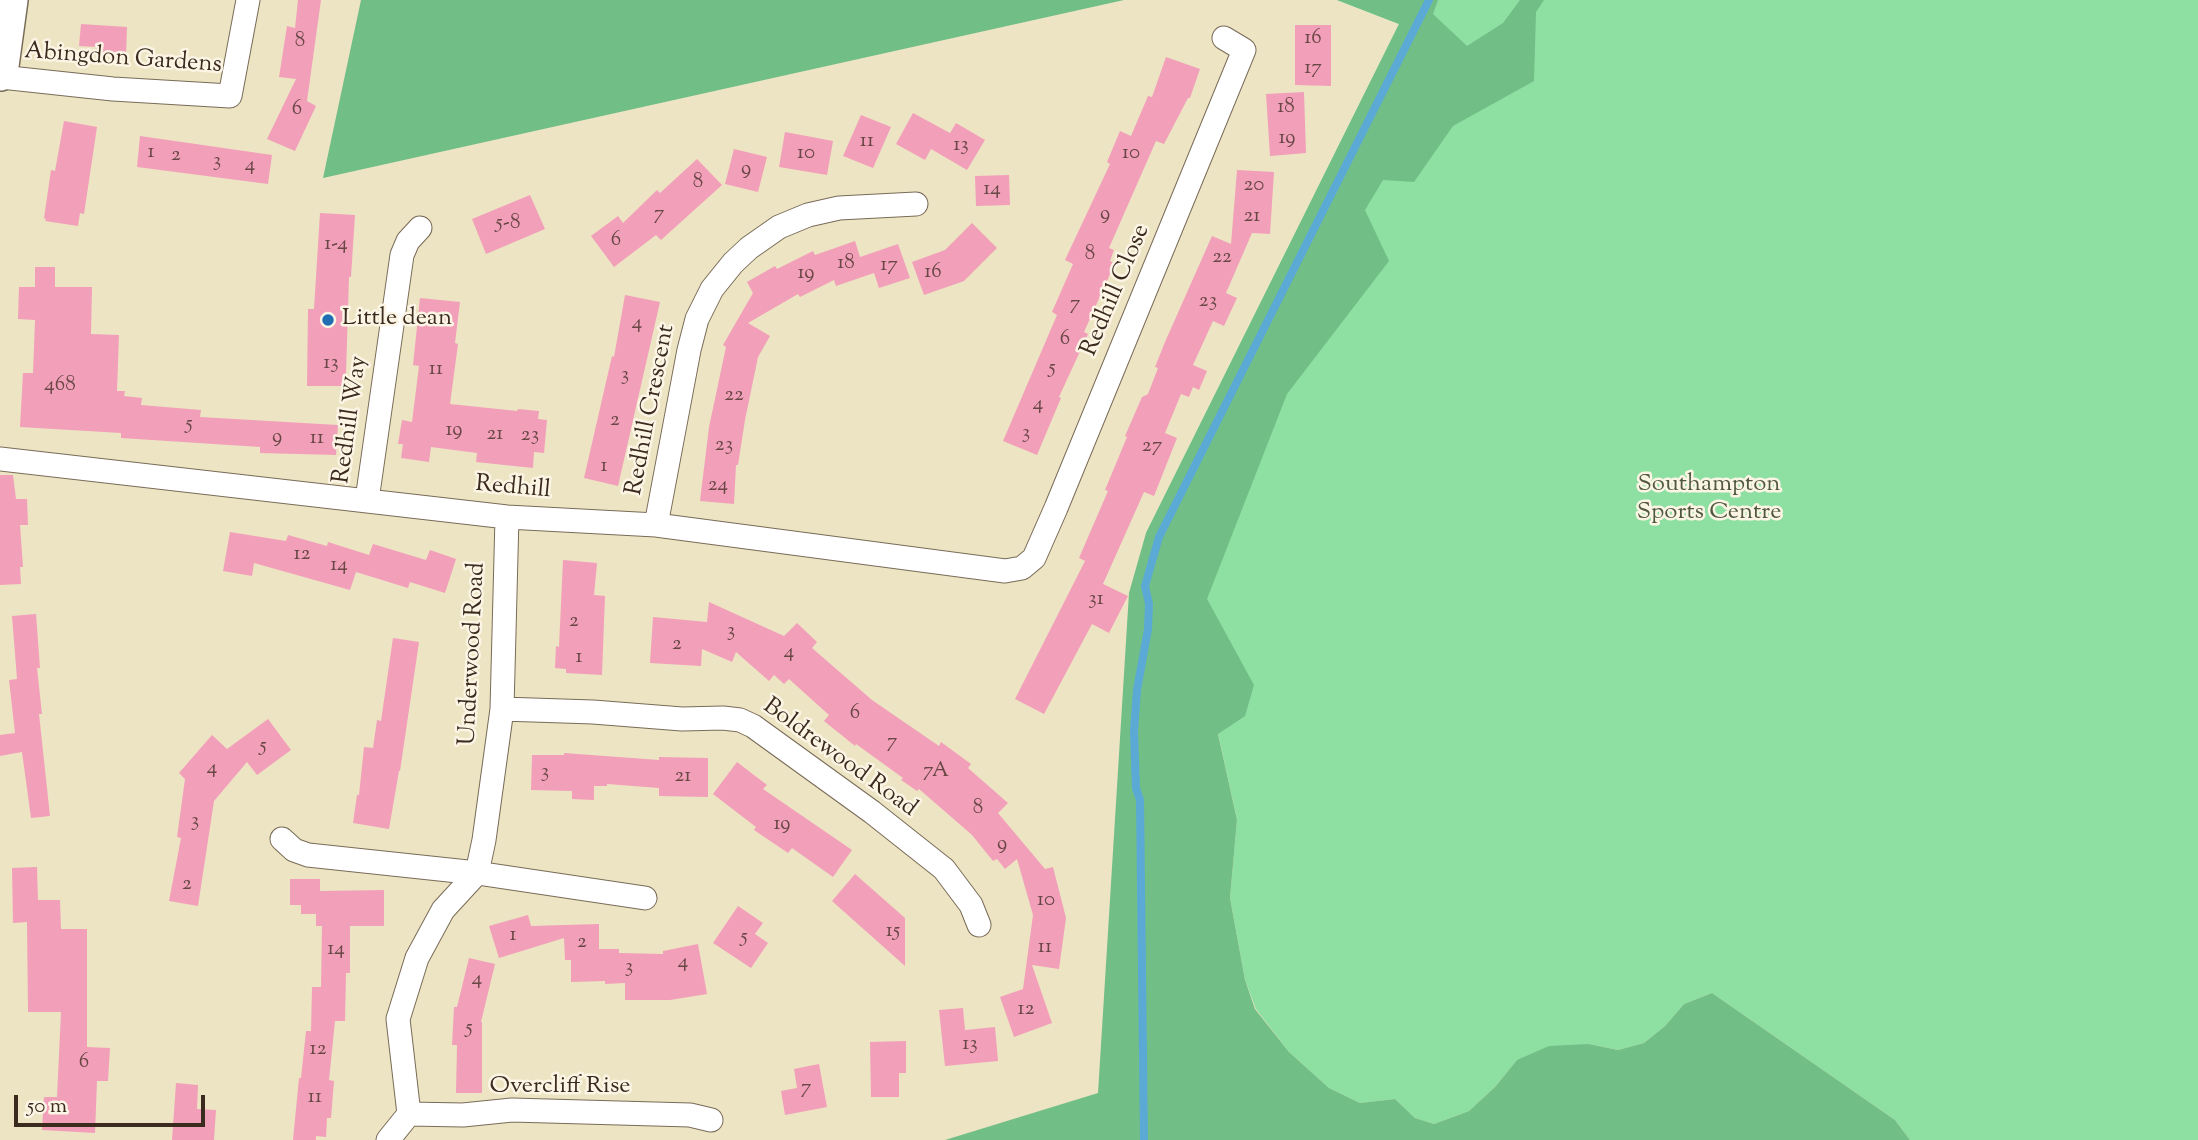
<!DOCTYPE html>
<style>
body{margin:0}
#map{position:relative;width:2198px;height:1140px;overflow:hidden;background:#ede4c3;font-family:"Sorts Mill Goudy",serif}
canvas{display:block}
.scale{position:absolute;left:14px;top:1095px;width:191px;height:32px;box-sizing:border-box;border:4px solid #3b2a1e;border-top:0;padding-left:9px;font-size:21px;line-height:24px;white-space:nowrap;color:#3b2a1e;-webkit-text-stroke:5px #fcf5e5;paint-order:stroke}
</style>
<div id="map">
<canvas width="2198" height="1140"></canvas>
<div class="scale">50 m</div>
</div>
<script>
const context = document.querySelector('canvas').getContext('2d');
context.lineJoin = 'round';
function fillPath(path, color) {
  context.fillStyle = color;
  context.fill(path, 'evenodd');
}
function toPath(rows) {
  const path = new Path2D();
  for (const r of rows) {
    path.moveTo(r[0], r[1]);
    for (let i = 2; i < r.length; i += 2) path.lineTo(r[i], r[i + 1]);
  }
  return path;
}
function strokePath(path, color, width, dash) {
  context.strokeStyle = color;
  context.lineWidth = width;
  context.lineCap = dash ? 'butt' : 'round';
  context.setLineDash(dash || []);
  context.stroke(path);
}
function label(font, color, halo, rows, align = 'center') {
  context.font = font + ' "Sorts Mill Goudy",serif';
  context.lineWidth = 5;
  context.setLineDash([]);
  context.textBaseline = 'middle';
  context.strokeStyle = halo;
  context.fillStyle = color;
  for (const [text, x, y, turn = 0] of rows) {
    context.save();
    context.translate(x, y);
    context.rotate((+turn || 0) * Math.PI / 180);
    context.textAlign = isNaN(turn) ? turn : align;
    if (halo) context.strokeText(text, 0, 0);
    context.fillText(text, 0, 0);
    context.restore();
  }
}
fillPath(toPath([
 [1337,0,2198,0,2198,1140,1910,1140,1895,1120,1712,993,1684,1004,1665,1026,1644,1043,1618,1050,1589,1044,1517,1060,1495,1087,1469,1111,1434,1124,1415,1118,1395,1099,1360,1103,1329,1088,1289,1052,1256,1009,1245,980,1230,898,1237,820,1218,733,1146,533,1399,24]
]), '#8de0a1');
fillPath(toPath([
 [361,0,1124,0,323,178],
 [1337,0,1438,0,1433,14,1467,46,1503,23,1520,0,1544,0,1536,12,1534,81,1453,126,1414,182,1383,180,1365,210,1389,261,1287,394,1207,599,1254,685,1245,716,1218,734,1237,820,1230,898,1245,980,1255,1009,1289,1052,1329,1088,1360,1103,1395,1099,1415,1118,1434,1124,1469,1111,1495,1087,1517,1060,1549,1046,1589,1044,1618,1050,1644,1043,1665,1026,1684,1004,1712,993,1895,1120,1910,1140,945,1140,1098,1093,1129,593,1146,533,1399,24]
]), '#72be87');
strokePath(toPath([
 [1144,1140,1140,800,1136,788,1134,731,1137,690,1148,629,1149,604,1145,586,1159,537,1429,0]
]), '#5baad5', 8);
fillPath(toPath([
 [298,0,321,0,307,101,316,106,295,151,267,139,296,79,279,77,287,26,295,28],
 [81,24,127,27,126,56,95,54,96,47,79,46],
 [1295,25,1331,25,1331,86,1295,85],
 [1166,57,1200,69,1190,98,1188,98,1164,144,1156,141,1109,248,1114,250,1110,261,1115,263,1084,332,1088,334,1059,397,1061,398,1037,455,1003,441,1057,315,1052,312,1073,264,1065,260,1110,164,1107,162,1120,131,1131,136,1148,96,1152,97],
 [1304,92,1306,153,1270,156,1266,94],
 [913,113,950,133,956,123,985,140,967,170,931,149,925,160,896,144],
 [861,115,891,127,873,168,843,156],
 [64,121,97,127,84,214,80,213,78,226,45,221,46,219,44,218,51,170,55,171],
 [785,132,833,141,827,175,779,167],
 [140,136,272,155,268,184,137,167],
 [734,149,767,157,758,192,725,184],
 [697,159,722,185,661,240,656,235,614,267,591,236,618,216,623,223,657,190,660,193],
 [1237,170,1274,172,1270,234,1252,233,1226,293,1237,298,1224,326,1213,321,1193,365,1207,371,1199,390,1193,387,1189,397,1181,394,1165,433,1177,438,1154,496,1144,492,1103,584,1128,596,1109,633,1092,624,1044,714,1015,699,1085,561,1079,558,1108,491,1105,490,1127,437,1125,436,1142,397,1148,394,1158,368,1155,367,1165,342,1212,236,1231,244],
 [1009,175,1010,205,976,206,975,176],
 [530,195,545,229,486,254,472,219],
 [320,213,355,215,351,277,349,277,346,374,343,374,343,386,307,386,308,309,314,309],
 [972,223,997,248,964,281,924,295,912,262,945,250],
 [855,241,860,257,898,244,910,278,879,288,874,273,836,286,834,280,800,297,798,294,748,323,770,336,758,357,745,420,738,465,736,465,734,504,700,501,709,427,726,347,723,345,753,293,747,282,775,266,777,269,813,251,815,255],
 [35,267,55,267,55,287,92,287,91,334,119,335,117,391,125,391,124,396,142,398,141,405,201,410,200,417,338,425,336,455,260,453,260,447,121,438,121,433,20,427,23,373,33,373,35,320,18,319,19,287,35,287],
 [625,295,660,302,618,486,584,478,612,356,614,357],
 [420,298,460,302,455,343,458,344,450,404,517,411,518,409,539,411,538,419,547,420,544,453,534,452,533,468,476,462,477,453,431,447,429,462,401,458,403,444,398,444,402,420,412,422,419,366,413,365],
 [0,475,13,475,16,499,27,499,28,525,20,525,23,567,20,567,21,584,0,585],
 [230,532,286,541,288,535,327,546,328,542,369,555,373,544,426,560,430,550,456,559,445,593,410,582,408,588,356,572,350,590,254,563,252,576,223,571],
 [563,560,597,563,594,595,605,596,602,675,566,673,566,669,555,668,556,646,559,647],
 [709,602,784,636,797,623,817,642,812,648,872,700,939,746,941,742,971,764,968,768,1008,803,998,813,1045,869,1053,867,1066,918,1059,969,1032,965,1052,1023,1014,1037,1000,997,1023,989,1033,915,1017,859,1005,869,997,859,993,861,972,835,919,789,917,791,901,780,903,778,856,744,855,746,824,721,829,715,789,679,784,684,774,675,769,681,736,652,732,662,702,649,701,666,650,663,653,617,707,622],
 [36,614,40,668,37,668,42,714,39,714,50,816,31,818,22,752,0,756,0,735,15,733,9,680,17,679,12,616],
 [393,638,419,642,400,771,399,771,389,829,353,823,357,795,359,795,364,747,373,748,377,720,381,721],
 [268,719,291,750,257,775,247,762,214,801,198,906,169,901,181,838,177,837,185,779,179,773,212,735,227,749],
 [564,753,659,760,659,757,708,758,708,797,659,796,659,788,607,784,607,786,594,786,594,800,572,799,572,791,531,790,532,755,564,755],
 [737,762,767,785,763,789,852,850,833,877,792,848,788,853,754,830,756,827,713,794],
 [37,867,38,900,60,900,61,929,87,929,87,1047,110,1048,108,1081,97,1081,95,1133,42,1130,44,1097,57,1097,61,1012,28,1012,27,922,13,923,12,868],
 [855,874,905,918,905,966,832,901],
 [290,879,320,879,320,891,384,890,384,926,350,926,350,973,346,973,345,1021,335,1021,329,1080,334,1081,331,1118,327,1118,326,1137,316,1136,316,1140,293,1140,299,1078,301,1078,306,1031,311,1031,312,987,321,987,322,926,316,926,316,914,301,914,301,905,290,905],
 [738,906,763,923,755,934,768,943,751,968,713,943],
 [528,915,531,926,599,924,599,949,619,949,619,953,663,954,663,951,698,944,707,994,670,1000,625,1000,625,983,605,984,605,981,571,982,571,960,565,960,564,938,499,958,489,926],
 [469,958,495,964,481,1022,482,1022,482,1093,456,1093,457,1045,452,1045,454,1007,457,1007],
 [963,1008,965,1030,995,1027,998,1061,945,1066,939,1010],
 [906,1041,906,1073,899,1073,899,1097,871,1097,870,1042],
 [819,1064,827,1107,785,1115,781,1091,797,1088,794,1069],
 [176,1083,198,1085,197,1109,216,1110,214,1140,172,1140]
]), '#f29fba');
const street = toPath([
 [0,77,113,89,230,96,248,0],
 [0,459,507,517,656,525,1005,571,1022,568,1034,558,1056,508,1244,50,1224,38],
 [367,500,402,255,408,241,420,228],
 [656,525,689,350,697,319,712,289,733,263,749,248,779,227,808,215,839,208,916,204],
 [502,709,593,712,682,719,723,718,740,720,753,726,872,812,944,869,971,905,979,925],
 [282,839,294,850,308,855,477,873,645,898],
 [409,1114,463,1115,512,1110,690,1115,711,1120],
 [388,1140,409,1114,398,1019,417,958,443,910,477,873,484,840,502,709,507,517]
]);
const primary = toPath([
 [0,73,10,0]
]);
strokePath(street, '#796b58', 25);
strokePath(primary, '#796b58', 38);
strokePath(street, '#fff', 23);
strokePath(primary, '#fff', 35);
for (const [x, y, r, color] of [
 [328,320,7,"#1f6fb2"]
]) {
  const dot = new Path2D();
  dot.arc(x, y, r, 0, 2 * Math.PI);
  context.fillStyle = color;
  context.fill(dot);
  strokePath(dot, '#fcf5e5', 2.5);
}
label('21px', '#694745', null, [
 ["16",1313,39],
 ["8",300,42],
 ["17",1313,69],
 ["18",1286,108],
 ["6",297,110],
 ["19",1287,139],
 ["11",867,142],
 ["13",961,146],
 ["1",151,153],
 ["10",806,154],
 ["10",1131,154],
 ["2",176,156],
 ["3",217,162],
 ["4",250,166],
 ["9",746,170],
 ["8",698,183],
 ["20",1254,186],
 ["14",992,190],
 ["7",659,215],
 ["9",1105,215],
 ["21",1252,217],
 ["5-8",508,224],
 ["6",616,241],
 ["1-4",336,245],
 ["8",1090,255],
 ["22",1222,258],
 ["18",846,264],
 ["17",889,266],
 ["16",933,273],
 ["19",806,274],
 ["23",1208,302],
 ["7",1075,305],
 ["4",637,324],
 ["6",1065,340],
 ["13",331,364],
 ["5",1052,369],
 ["11",436,370],
 ["3",625,376],
 ["468",60,386],
 ["22",734,396],
 ["4",1038,405],
 ["2",615,421],
 ["5",189,425],
 ["19",454,431],
 ["3",1026,434],
 ["21",495,435],
 ["23",530,436],
 ["9",277,438],
 ["11",317,439],
 ["23",724,446],
 ["27",1152,447],
 ["1",604,467],
 ["24",718,486],
 ["12",302,555],
 ["14",339,566],
 ["31",1096,600],
 ["2",574,622],
 ["3",731,632],
 ["2",677,645],
 ["4",789,653],
 ["1",579,658],
 ["6",855,714],
 ["7",892,743],
 ["5",263,747],
 ["4",212,769],
 ["7A",936,772],
 ["3",545,773],
 ["21",683,777],
 ["8",978,809],
 ["3",195,822],
 ["19",782,825],
 ["9",1002,845],
 ["2",187,885],
 ["10",1046,901],
 ["15",893,932],
 ["1",513,936],
 ["5",744,938],
 ["2",582,943],
 ["11",1045,948],
 ["14",336,950],
 ["4",683,963],
 ["3",629,968],
 ["4",477,980],
 ["12",1026,1010],
 ["5",469,1029],
 ["13",970,1045],
 ["12",318,1050],
 ["6",84,1063],
 ["7",806,1089],
 ["11",315,1098]
]);
label('24px', '#3b2a1e', '#fcf5e5', [
 ["Abingdon Gardens",123,60,4],
 ["Redhill Close",1117,291,-67],
 ["Redhill Crescent",652,410,-79],
 ["Redhill Way",352,420,-82],
 ["Redhill",513,489,5],
 ["Underwood Road",474,654,-87],
 ["Boldrewood Road",839,759,36],
 ["Overcliff Rise",560,1088]
]);
label('24px', '#3b2a1e', '#fcf5e5', [
 ["Little dean",342,320]
], 'left');
label('24px', '#50583f', '#fcf5e5', [
 ["Southampton",1709,486],
 ["Sports Centre",1709,514]
]);
</script>
